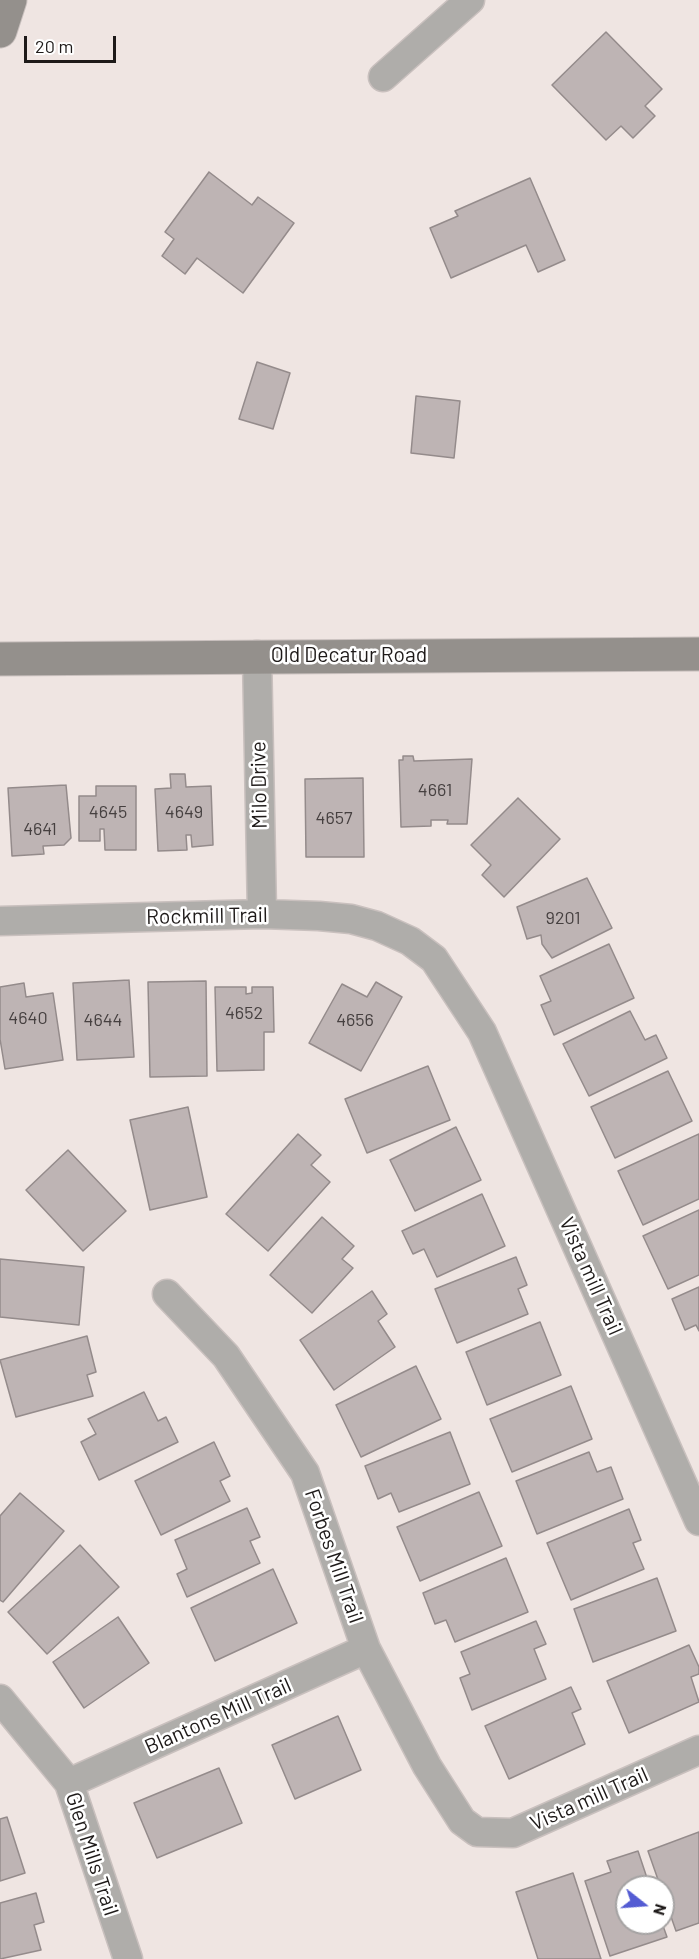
<!DOCTYPE html>
<style>
body{margin:0}
#map{position:relative;width:699px;height:1959px;overflow:hidden;background:#efe5e2;font-family:Barlow,sans-serif}
canvas{display:block}
.north{position:absolute;left:615px;top:1875px;width:60px;height:60px;box-sizing:border-box;background:#fff;border:2px solid #a5a3a3;border-radius:50%;rotate:107deg;font-size:16px;font-weight:700;line-height:24px;text-align:center;color:#1e1a19}
.north::after{content:'';display:block;margin:auto;width:21px;height:27px;background:#545cd3;clip-path:polygon(50% 0,100% 100%,50% 72%,0 100%)}
.scale{position:absolute;left:24px;top:36px;width:92px;height:27px;box-sizing:border-box;border:3px solid #1e1a19;border-top:0;padding-left:8px;font-size:18px;line-height:21px;white-space:nowrap;color:#1e1a19;-webkit-text-stroke:4px #fff;paint-order:stroke}
</style>
<div id="map">
<canvas width="699" height="1959"></canvas>
<div class="north">N</div>
<div class="scale">20 m</div>
</div>
<script>
const context = document.querySelector('canvas').getContext('2d');
context.lineJoin = 'round';
function fillPath(path, color) {
  context.fillStyle = color;
  context.fill(path, 'evenodd');
}
function toPath(rows) {
  const path = new Path2D();
  for (const r of rows) {
    path.moveTo(r[0], r[1]);
    for (let i = 2; i < r.length; i += 2) path.lineTo(r[i], r[i + 1]);
  }
  return path;
}
function strokePath(path, color, width, dash) {
  context.strokeStyle = color;
  context.lineWidth = width;
  context.lineCap = dash ? 'butt' : 'round';
  context.setLineDash(dash || []);
  context.stroke(path);
}
function label(font, color, halo, rows, align = 'center') {
  context.font = font + ' Barlow,sans-serif';
  context.lineWidth = 5;
  context.setLineDash([]);
  context.textBaseline = 'middle';
  context.strokeStyle = halo;
  context.fillStyle = color;
  for (const [text, x, y, turn = 0] of rows) {
    context.save();
    context.translate(x, y);
    context.rotate((+turn || 0) * Math.PI / 180);
    context.textAlign = isNaN(turn) ? turn : align;
    if (halo) context.strokeText(text, 0, 0);
    context.fillText(text, 0, 0);
    context.restore();
  }
}
const building = toPath([
 [606,32,662,89,645,106,655,116,633,138,621,126,606,140,552,85,606,32],
 [209,172,252,205,258,197,294,223,243,293,197,258,185,274,162,256,174,239,165,232,209,172],
 [530,178,565,260,538,272,526,245,451,278,430,228,458,216,455,211,530,178],
 [257,362,290,373,273,429,239,419,257,362],
 [416,396,460,401,454,458,411,453,416,396],
 [403,756,413,756,414,761,472,759,467,824,447,824,448,820,431,820,431,826,401,827,399,760,403,760,403,756],
 [170,774,185,774,186,787,211,786,213,845,192,847,191,835,186,835,187,850,158,851,155,789,171,788,170,774],
 [363,778,364,857,306,857,305,779,363,778],
 [66,785,71,838,64,845,43,846,44,854,12,856,8,788,66,785],
 [96,786,136,786,136,850,105,850,104,829,100,829,100,841,79,841,79,796,96,796,96,786],
 [518,798,560,839,504,897,482,875,491,865,471,845,518,798],
 [587,878,612,928,552,958,542,944,541,935,527,939,517,907,587,878],
 [609,944,634,998,554,1035,541,1005,551,1001,540,976,609,944],
 [129,980,134,1057,77,1060,73,983,129,980],
 [206,981,207,1076,150,1077,148,982,206,981],
 [376,982,402,997,361,1071,309,1043,342,984,367,997,376,982],
 [24,983,26,997,53,993,63,1060,5,1069,0,1039,0,987,24,983],
 [215,987,246,987,246,994,252,993,252,987,273,987,274,1032,264,1032,264,1070,217,1071,215,987],
 [630,1011,645,1040,656,1035,667,1058,589,1096,563,1044,630,1011],
 [428,1066,450,1120,367,1153,345,1099,428,1066],
 [668,1071,692,1121,615,1158,591,1107,668,1071],
 [188,1107,207,1197,150,1210,130,1120,188,1107],
 [456,1127,481,1180,415,1211,390,1160,456,1127],
 [298,1134,321,1155,311,1165,330,1182,268,1251,226,1214,298,1134],
 [699,1134,699,1199,643,1225,618,1171,699,1134],
 [68,1150,126,1211,83,1251,26,1190,68,1150],
 [482,1194,505,1246,437,1277,424,1249,413,1254,402,1231,482,1194],
 [699,1210,699,1275,668,1289,643,1236,699,1210],
 [322,1217,354,1246,342,1259,353,1268,312,1313,270,1275,322,1217],
 [516,1257,527,1285,518,1289,528,1314,457,1343,435,1289,516,1257],
 [0,1259,84,1267,79,1325,0,1317,0,1259],
 [699,1287,699,1331,696,1325,685,1330,672,1299,699,1287],
 [372,1291,387,1314,378,1321,395,1347,334,1390,300,1340,372,1291],
 [540,1322,561,1375,487,1405,466,1352,540,1322],
 [87,1336,96,1372,87,1375,93,1396,16,1417,0,1360,87,1336],
 [416,1366,441,1419,361,1457,336,1405,416,1366],
 [571,1386,592,1439,512,1472,490,1419,571,1386],
 [144,1392,158,1421,166,1417,178,1442,99,1480,81,1442,96,1434,88,1419,144,1392],
 [450,1432,470,1484,399,1512,391,1493,378,1499,365,1466,450,1432],
 [214,1442,230,1476,220,1481,230,1501,161,1535,135,1481,214,1442],
 [589,1452,597,1472,611,1467,623,1499,537,1534,516,1481,589,1452],
 [479,1492,502,1546,420,1581,397,1527,479,1492],
 [20,1493,64,1531,3,1602,0,1600,0,1516,20,1493],
 [247,1508,260,1537,250,1541,260,1563,187,1597,177,1574,187,1569,175,1540,247,1508],
 [629,1509,641,1540,633,1543,644,1569,571,1600,547,1543,629,1509],
 [80,1545,119,1587,47,1654,8,1612,80,1545],
 [506,1558,528,1612,455,1642,446,1620,435,1624,423,1593,506,1558],
 [273,1569,297,1623,215,1661,191,1608,273,1569],
 [657,1578,676,1631,593,1662,574,1609,657,1578],
 [118,1617,149,1663,84,1708,53,1662,118,1617],
 [536,1621,546,1644,534,1649,546,1679,472,1710,460,1678,470,1674,461,1652,536,1621],
 [689,1645,699,1667,699,1674,691,1677,699,1702,629,1733,607,1681,689,1645],
 [571,1687,581,1709,572,1713,585,1744,509,1779,485,1726,571,1687],
 [338,1716,361,1770,295,1799,272,1745,338,1716],
 [219,1768,242,1823,157,1858,134,1803,219,1768],
 [7,1817,25,1873,0,1881,0,1819,7,1817],
 [699,1832,699,1923,676,1931,648,1851,699,1832],
 [638,1851,650,1887,627,1887,627,1923,662,1923,667,1937,610,1956,585,1881,611,1872,607,1861,638,1851],
 [573,1873,601,1959,538,1959,516,1892,573,1873],
 [36,1893,44,1922,34,1925,41,1950,0,1959,0,1903,36,1893]
]);
fillPath(building, '#beb4b4');
strokePath(building, '#948b8b', 1.5);
const street = toPath([
 [383,77,470,0],
 [257,655,262,914],
 [0,921,262,914,319,916,351,919,377,926,410,941,434,959,482,1032,699,1521],
 [167,1294,226,1356,305,1473,366,1649,427,1766,462,1821,477,1832,513,1833,699,1750],
 [0,1699,69,1783,128,1959],
 [69,1783,366,1649]
]);
const secondary = toPath([
 [0,31,10,0],
 [0,659,699,654]
]);
strokePath(street, '#c9c0be', 31);
strokePath(secondary, '#c9c0be', 35);
strokePath(street, '#afadaa', 28);
strokePath(secondary, '#94908c', 33);
label('18px', '#464040', null, [
 ["4661",435,790],
 ["4645",108,812],
 ["4649",184,812],
 ["4657",334,818],
 ["4641",40,829],
 ["9201",563,918],
 ["4652",244,1013],
 ["4640",28,1018],
 ["4644",103,1020],
 ["4656",355,1020]
]);
label('21px', '#1e1a19', '#fff', [
 ["Old Decatur Road",349,655],
 ["Milo Drive",259,785,-91],
 ["Rockmill Trail",207,916,-1],
 ["Vista mill Trail",591,1276,66],
 ["Forbes Mill Trail",334,1556,71],
 ["Blantons Mill Trail",218,1716,-24],
 ["Vista mill Trail",589,1799,-24],
 ["Glen Mills Trail",92,1854,72]
]);
</script>
